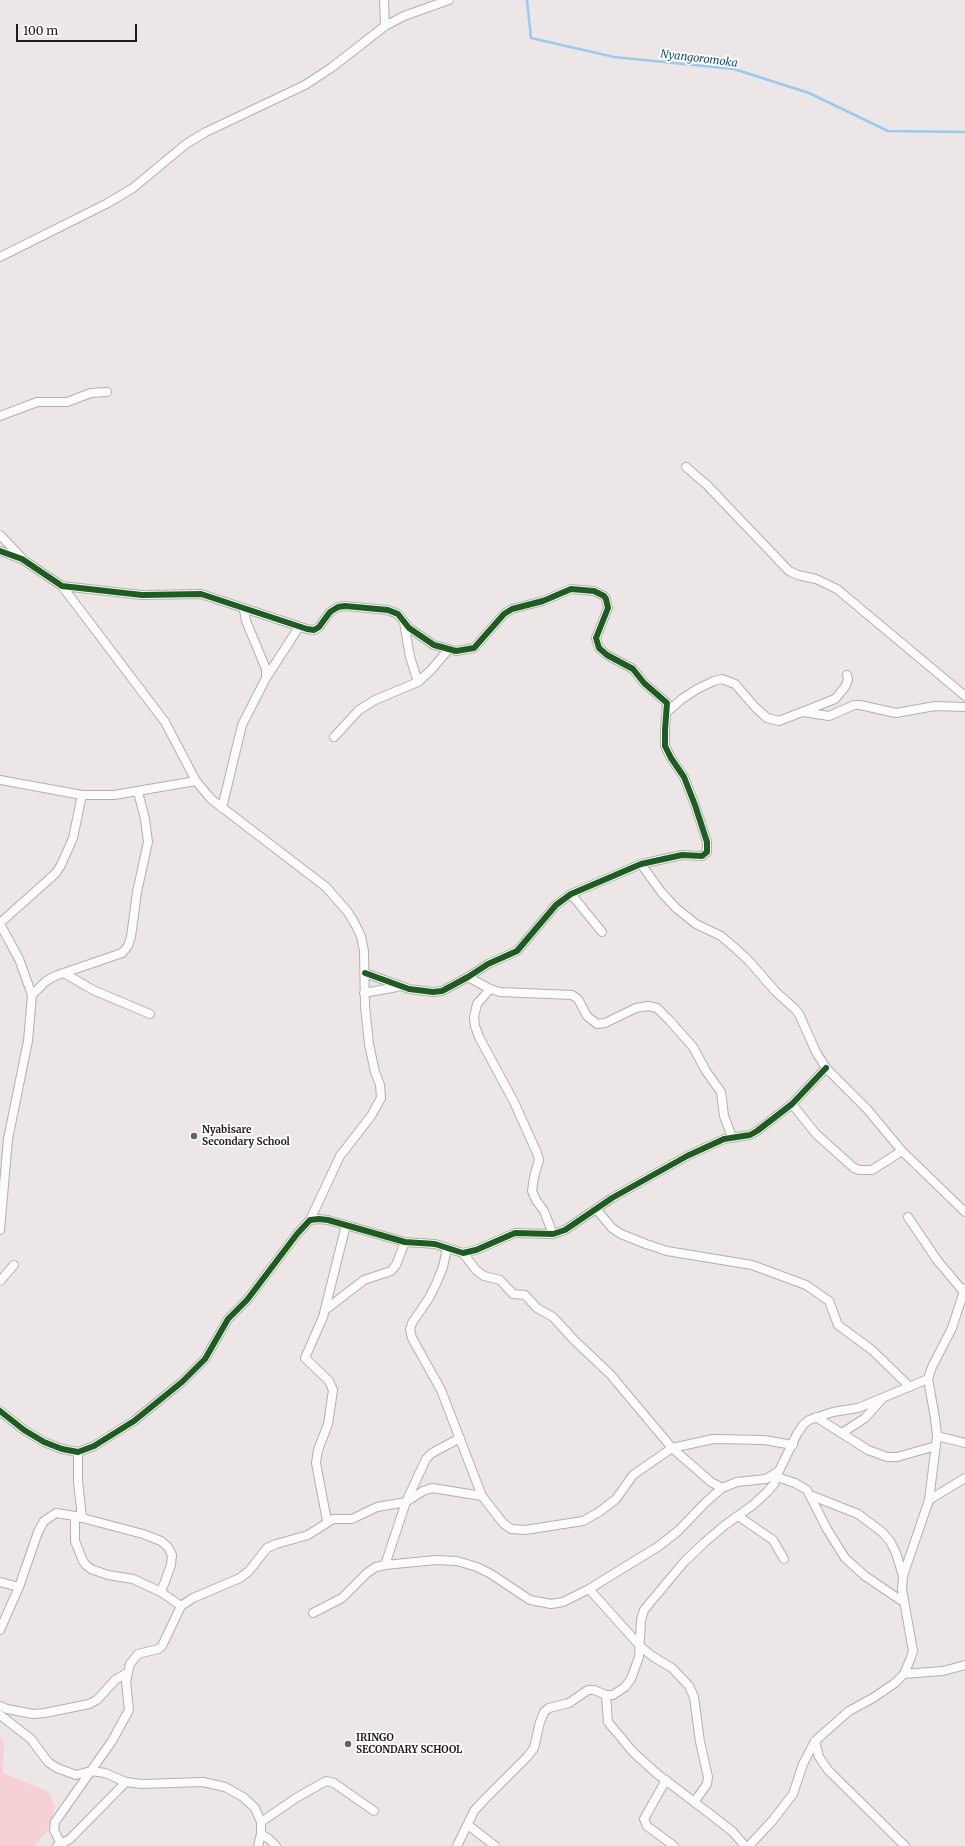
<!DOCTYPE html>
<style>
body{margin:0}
#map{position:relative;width:965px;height:1846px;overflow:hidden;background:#ede6e7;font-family:Merriweather,serif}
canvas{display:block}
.scale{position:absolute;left:16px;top:24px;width:121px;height:18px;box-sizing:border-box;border:2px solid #1e191a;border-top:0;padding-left:5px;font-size:12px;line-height:14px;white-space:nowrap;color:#1e191a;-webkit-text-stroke:3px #fff;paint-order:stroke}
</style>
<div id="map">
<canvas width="965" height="1846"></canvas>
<div class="scale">100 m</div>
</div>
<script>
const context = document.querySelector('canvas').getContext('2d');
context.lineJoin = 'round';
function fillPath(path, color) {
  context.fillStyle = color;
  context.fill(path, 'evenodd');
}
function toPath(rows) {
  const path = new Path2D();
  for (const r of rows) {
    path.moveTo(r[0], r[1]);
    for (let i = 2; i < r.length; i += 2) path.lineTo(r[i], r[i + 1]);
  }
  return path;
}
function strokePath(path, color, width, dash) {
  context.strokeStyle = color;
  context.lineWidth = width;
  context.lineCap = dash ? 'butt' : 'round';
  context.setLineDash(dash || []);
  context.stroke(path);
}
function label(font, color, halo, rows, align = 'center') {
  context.font = font + ' Merriweather,serif';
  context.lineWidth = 3.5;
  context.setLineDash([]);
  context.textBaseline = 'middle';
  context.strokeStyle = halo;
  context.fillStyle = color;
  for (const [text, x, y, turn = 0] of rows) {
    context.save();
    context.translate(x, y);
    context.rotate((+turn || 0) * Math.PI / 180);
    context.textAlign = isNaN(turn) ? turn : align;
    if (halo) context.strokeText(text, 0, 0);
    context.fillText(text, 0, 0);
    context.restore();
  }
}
fillPath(toPath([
 [0,1736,4,1743,3,1773,49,1792,55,1807,49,1829,34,1846,0,1846]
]), '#f6d0d5');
strokePath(toPath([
 [527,0,531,38,614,57,734,69,809,93,888,131,965,132]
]), '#98cbef', 2.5);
const street = toPath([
 [384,0,385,26],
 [0,257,108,203,133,188,186,144,206,132,305,85,331,68,385,26,404,16,449,0],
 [0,416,37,402,67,402,91,393,107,392],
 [686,467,707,485,789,571,798,575,816,579,837,589,965,696],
 [0,535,21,557],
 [0,551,22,559,62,586,142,595,201,594,307,629,314,630,319,627,330,612,338,607,345,606,388,610,398,614,409,628,434,645,456,651,474,648,504,614,512,609,543,601,571,589,594,591,604,596,606,599,608,608,596,638,599,648,607,655,633,669,644,683,667,703,665,730,665,746,671,758,684,777,695,805,707,842,707,852,702,856,682,855,641,864,571,894,556,905,517,951,488,964,468,977,442,991,433,992,409,989,365,973],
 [62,586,165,722,196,781,211,799,326,887,347,911,354,922,361,936,364,951,365,1006,369,1044,375,1072,380,1085,381,1098,371,1116,340,1156,310,1220],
 [404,622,410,657,418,682],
 [266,678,299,627],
 [667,712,682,699,697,689,714,681,722,679,735,684,755,707,767,718,779,721,835,699,845,687,848,680,847,675],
 [803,712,829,716,854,705,860,705,896,713,935,706,965,707],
 [334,737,359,710,375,700,418,682,432,669,448,650],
 [0,780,82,795,114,795,196,781],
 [222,808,242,725,266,678,266,669,246,621,244,610],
 [641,864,662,893,676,908,696,924,721,936,735,948,749,961,776,992,795,1009,799,1014,816,1052,826,1068,867,1109,902,1151,965,1212],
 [571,894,602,932],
 [0,923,56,873,61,865,73,838,82,795],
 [0,924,19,959,32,995],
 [64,973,93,990,150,1014],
 [468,977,490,989,500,992,572,995,578,999,587,1016,597,1024,605,1023,636,1008,648,1006,657,1008,670,1021,693,1047,706,1071,721,1092,724,1116,732,1137],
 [490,989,477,1004,474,1017,475,1026,479,1037,514,1102,537,1153,539,1160,534,1177,532,1191,536,1200,544,1211,553,1234],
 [364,993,397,987],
 [792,1104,816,1134,854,1168,859,1170,872,1170,902,1151],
 [596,1209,612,1228,621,1234,646,1244,667,1251,752,1265,806,1285,829,1301,838,1325,872,1350,910,1387],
 [908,1217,937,1260,963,1291],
 [0,1230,8,1139,28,1041,32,995,46,981,55,976,122,953,128,946,131,937,137,892,148,842,145,819,138,792],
 [447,1248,443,1267,436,1284,429,1298,412,1323,410,1330,412,1338,441,1390,482,1496,503,1523,511,1529,525,1530,583,1521,599,1512,616,1499,633,1475,672,1448,713,1439,764,1440,793,1445],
 [463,1253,476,1270,484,1276,500,1280,513,1294,525,1295,537,1308,553,1317,575,1341,610,1374,672,1448,711,1482,722,1488],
 [0,1281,14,1265],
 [325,1310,364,1280,391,1271,396,1265,405,1242],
 [0,1411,24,1430,44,1442,62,1449,78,1452,94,1446,134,1421,182,1382,205,1359,228,1319,247,1300,297,1234,310,1220,319,1219,328,1220,405,1242,435,1244,463,1253,476,1250,515,1233,553,1234,565,1230,612,1198,687,1156,724,1139,750,1135,757,1131,792,1104,826,1068],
 [816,1417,868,1450,887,1457,897,1457,936,1446],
 [842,1433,865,1418,881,1400],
 [937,1436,965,1443],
 [78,1452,78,1481,82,1518],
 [777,1477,795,1483,807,1490,827,1529,845,1558,865,1576,902,1601],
 [810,1495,858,1514,882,1532,890,1541,896,1553,903,1576],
 [929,1500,965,1478],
 [75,1516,75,1541,83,1561,86,1565,91,1569,108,1575,133,1579,161,1592,181,1606],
 [738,1516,773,1540,784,1559],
 [327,1521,316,1463,318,1450,328,1424,333,1390,329,1381,305,1358,323,1317,346,1225],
 [385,1565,406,1502,426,1459,432,1453,460,1438],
 [0,1582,19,1587],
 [589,1589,641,1647,652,1656,672,1668,689,1686,694,1697,700,1742,708,1777,707,1784,695,1801],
 [313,1613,342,1598,367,1573,376,1567,385,1565,436,1560,457,1561,477,1567,491,1574,530,1600,551,1604,563,1602,589,1589,659,1546,678,1531,706,1502,722,1488,737,1482,766,1479,779,1471,797,1434,803,1425,809,1420,833,1412,858,1408,928,1379],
 [0,1630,19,1587,38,1532,44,1521,56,1513,75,1516,143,1534,161,1541,168,1547,172,1555,171,1565,161,1592],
 [904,1674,943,1671,965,1665],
 [606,1695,608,1722,633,1752,656,1773,714,1817,733,1832,745,1846],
 [0,1706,7,1709,33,1714,45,1713,89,1704,97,1700,115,1680,127,1673],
 [0,1715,31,1739,48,1762,57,1768,76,1775,91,1771,105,1773,126,1782,142,1784,203,1782,225,1787,243,1797,255,1808,261,1822,261,1834,258,1846],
 [815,1741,819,1757,828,1770,905,1846],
 [666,1780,644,1819,647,1826,674,1846],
 [261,1822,296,1798,326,1781,334,1783,374,1811],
 [468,1825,495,1846],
 [261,1834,269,1839,276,1846],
 [57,1846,70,1839,126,1782],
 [62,1846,54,1830,55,1822,112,1741,129,1710,126,1682,130,1664,138,1654,158,1649,162,1646,181,1606,193,1598,240,1578,249,1571,267,1548,276,1544,308,1535,333,1519,352,1519,377,1507,406,1502,423,1491,432,1488,482,1496],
 [457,1846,474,1811,485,1799,527,1757,534,1748,540,1722,544,1712,549,1708,569,1703,588,1690,594,1690,606,1695,613,1695,625,1687,631,1679,639,1657,641,1620,644,1610,684,1562,705,1542,725,1525,753,1505,767,1492,774,1484,779,1471],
 [749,1846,773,1820,793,1794,803,1764,815,1741,849,1711,873,1698,895,1683,904,1674,910,1660,913,1651,902,1589,903,1576,929,1500,937,1436,935,1418,928,1379,932,1367,952,1328,965,1288]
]);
strokePath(street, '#b4afaf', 10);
strokePath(street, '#fcfbfb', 8);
strokePath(toPath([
 [0,551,22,559,62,586,142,595,201,594,307,629,314,630,319,627,330,612,338,607,345,606,388,610,398,614,409,628,434,645,456,651,474,648,504,614,512,609,543,601,571,589,594,591,604,596,606,599,608,608,596,638,599,648,607,655,633,669,644,683,667,703,665,730,665,746,671,758,684,777,695,805,707,842,707,852,702,856,682,855,641,864,571,894,556,905,517,951,488,964,468,977,442,991,433,992,409,989,365,973],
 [0,1411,24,1430,44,1442,62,1449,78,1452,94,1446,134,1421,182,1382,205,1359,228,1319,247,1300,297,1234,310,1220,319,1219,328,1220,405,1242,435,1244,463,1253,476,1250,515,1233,553,1234,565,1230,612,1198,687,1156,724,1139,750,1135,757,1131,792,1104,826,1068]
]), '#1b5e20', 6);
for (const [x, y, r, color] of [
 [194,1136,4,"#666162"],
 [348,1744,4,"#666162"]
]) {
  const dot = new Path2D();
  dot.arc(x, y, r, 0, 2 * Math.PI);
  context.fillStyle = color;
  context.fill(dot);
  strokePath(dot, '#fff', 1.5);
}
label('bold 10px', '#1e191a', '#fff', [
 ["Nyabisare",202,1130],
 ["Secondary School",202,1142],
 ["IRINGO",356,1738],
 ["SECONDARY SCHOOL",356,1750]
], 'left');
label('italic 11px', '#164f71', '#fff', [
 ["Nyangoromoka",699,59,7]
]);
</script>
